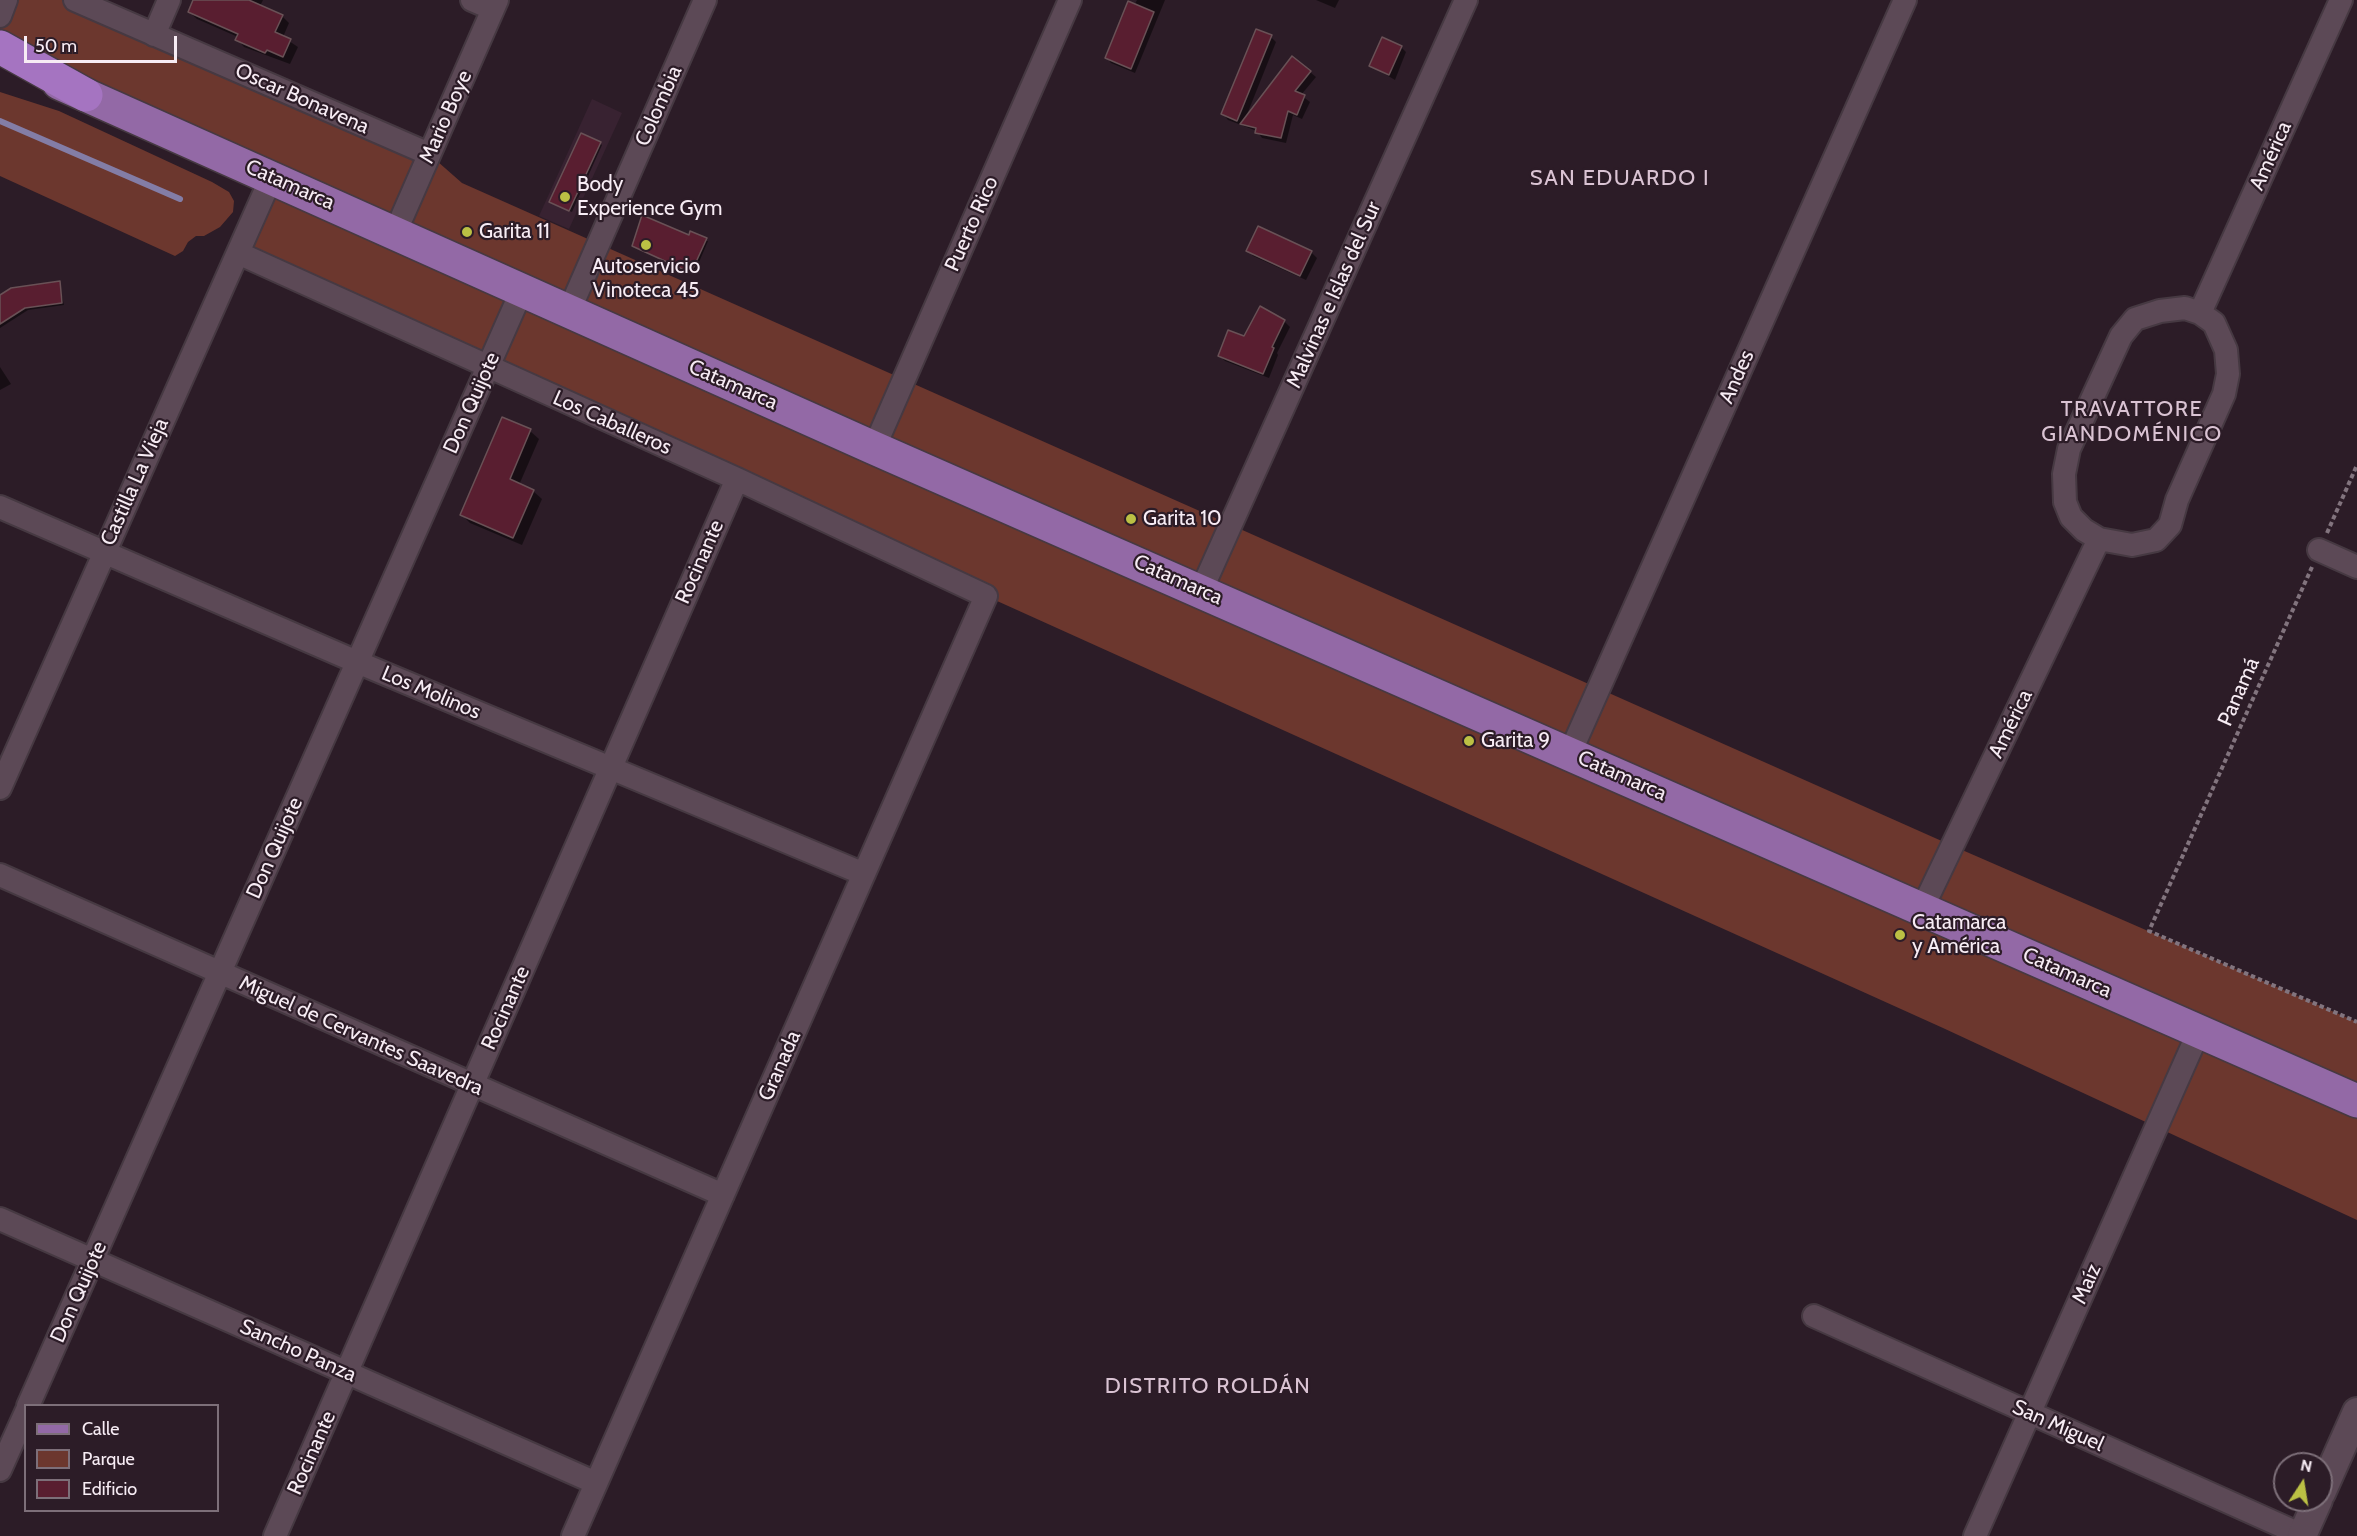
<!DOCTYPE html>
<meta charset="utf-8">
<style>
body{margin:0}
#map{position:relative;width:2357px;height:1536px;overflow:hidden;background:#2c1c27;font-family:Cabin,sans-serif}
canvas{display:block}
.legend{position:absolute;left:24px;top:1404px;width:195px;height:108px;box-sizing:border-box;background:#2c1c27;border:2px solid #7d6f79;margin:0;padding:8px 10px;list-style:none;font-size:18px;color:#f7ecf4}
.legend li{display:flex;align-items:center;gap:12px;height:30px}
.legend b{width:30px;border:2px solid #7d6f79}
.north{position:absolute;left:2273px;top:1452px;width:60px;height:60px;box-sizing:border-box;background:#2c1c27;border:2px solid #7d6f79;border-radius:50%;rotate:12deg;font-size:16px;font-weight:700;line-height:24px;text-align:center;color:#f7ecf4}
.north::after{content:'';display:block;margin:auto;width:21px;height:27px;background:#bbc044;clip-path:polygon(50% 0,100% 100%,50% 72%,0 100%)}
.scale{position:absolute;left:24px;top:36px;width:153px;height:27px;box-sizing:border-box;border:3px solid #f7ecf4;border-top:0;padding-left:8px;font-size:18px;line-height:21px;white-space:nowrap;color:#f7ecf4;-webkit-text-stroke:4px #2c1c27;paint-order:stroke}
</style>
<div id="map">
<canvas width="2357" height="1536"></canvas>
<ul class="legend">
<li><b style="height:8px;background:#9369a6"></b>Calle</li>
<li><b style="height:16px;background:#6c372e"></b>Parque</li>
<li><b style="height:16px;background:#591e30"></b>Edificio</li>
</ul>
<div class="north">N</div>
<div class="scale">50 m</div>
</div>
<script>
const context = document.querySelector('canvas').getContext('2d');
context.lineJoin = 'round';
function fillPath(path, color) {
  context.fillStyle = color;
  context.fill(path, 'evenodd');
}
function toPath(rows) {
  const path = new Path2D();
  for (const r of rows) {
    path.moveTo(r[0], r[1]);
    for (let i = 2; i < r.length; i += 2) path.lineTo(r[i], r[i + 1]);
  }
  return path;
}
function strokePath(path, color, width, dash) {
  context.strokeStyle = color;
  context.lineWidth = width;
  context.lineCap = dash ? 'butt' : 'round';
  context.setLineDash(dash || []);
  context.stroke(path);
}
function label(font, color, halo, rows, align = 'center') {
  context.font = font + ' Cabin,sans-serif';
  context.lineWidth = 4.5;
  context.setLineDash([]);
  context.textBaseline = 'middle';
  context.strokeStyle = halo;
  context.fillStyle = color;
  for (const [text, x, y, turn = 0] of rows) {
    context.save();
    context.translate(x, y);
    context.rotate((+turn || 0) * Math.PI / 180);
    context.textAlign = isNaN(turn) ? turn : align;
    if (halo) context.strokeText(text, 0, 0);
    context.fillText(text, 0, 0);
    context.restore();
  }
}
fillPath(toPath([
 [592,99,622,113,569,229,539,216]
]), '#382231');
fillPath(toPath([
 [6,0,75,0,429,154,462,183,1953,846,2357,1022,2357,1220,1943,1028,986,596,238,253,272,177,0,47,0,16],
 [0,92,59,111,212,182,229,192,234,201,233,212,220,227,204,236,196,236,188,242,183,251,175,256,0,176]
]), '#6c372e');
fillPath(toPath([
 [195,0,263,0,260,6,282,16,289,23,283,37,298,47,290,64,244,47,237,39,238,37,197,19,189,12],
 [1137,0,1165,0,1135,73,1111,63,1107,58],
 [1316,0,1339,0,1335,8],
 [1271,37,1276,42,1246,117,1293,58,1316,77,1301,95,1310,102,1302,119,1293,115,1286,143,1262,138,1257,131,1228,120,1223,114],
 [1401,47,1406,52,1395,80,1371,66],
 [600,143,602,145,572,212,553,204,551,202],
 [689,237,708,241,694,274,633,246],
 [1248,250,1311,252,1317,258,1306,280,1253,256],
 [59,283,64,305,28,310,0,328,0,297],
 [1284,321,1290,327,1277,353,1278,355,1269,378,1225,361,1220,356,1245,338],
 [0,367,11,384,0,390],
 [530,431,539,439,519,485,533,491,542,499,522,545,470,523,462,515]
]), '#0007');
strokePath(toPath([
 [0,121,180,199]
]), '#837da6', 6);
const building = toPath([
 [193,0,249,0,283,15,275,32,291,39,283,57,267,50,265,53,235,40,238,34,188,12,193,0],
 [1128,1,1154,12,1131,69,1105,58,1128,1],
 [1256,29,1272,35,1237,121,1221,114,1256,29],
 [1382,37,1402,46,1389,75,1369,66,1382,37],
 [1292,56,1311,71,1295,91,1305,95,1297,115,1288,111,1281,138,1255,133,1256,128,1240,124,1292,56],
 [581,133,601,142,569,211,549,202,581,133],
 [642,215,689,235,690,231,707,238,691,273,632,246,642,215],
 [1258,226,1312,251,1300,276,1246,251,1258,226],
 [60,281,62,303,25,308,0,324,0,295,11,288,60,281],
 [1260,306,1285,320,1272,347,1274,348,1263,374,1218,356,1228,330,1244,336,1260,306],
 [502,417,531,429,510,479,534,490,513,538,460,515,502,417]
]);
fillPath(building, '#591e30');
strokePath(building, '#695156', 1.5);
const minor = toPath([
 [75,0,429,154],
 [472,0,493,9],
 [0,16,6,0],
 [154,35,169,0],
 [395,233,497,0],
 [238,253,737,479,986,596,573,1536],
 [2185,308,2200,313,2214,323,2226,350,2228,374,2224,394,2177,500,2170,525,2156,540,2132,545,2099,539,2084,530,2071,517,2065,502,2064,474,2069,449,2121,336,2135,319,2160,311,2185,308],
 [569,311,705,0],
 [2200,313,2341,0],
 [874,448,1070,0],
 [0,507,357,662,864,874],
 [2319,550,2357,567],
 [1201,591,1466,0],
 [1570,753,1905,0],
 [0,788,272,176],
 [0,875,723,1195],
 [1922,909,2099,539],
 [0,1219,596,1483],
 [1814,1316,2302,1535],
 [28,1406,522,290],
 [0,1470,26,1412],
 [275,1536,737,479],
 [1975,1536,2199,1031]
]);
const tertiary = toPath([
 [2321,1493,2357,1412],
 [2302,1536,2318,1500]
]);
const primary = toPath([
 [59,83,874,448,2357,1101]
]);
const trunk = toPath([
 [0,47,86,95]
]);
strokePath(minor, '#463942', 26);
strokePath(tertiary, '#463942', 32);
strokePath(primary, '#463942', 36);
strokePath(trunk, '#463942', 36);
strokePath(toPath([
 [2327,533,2357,465],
 [2312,567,2149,931,2357,1022]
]), '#82747e', 4, [4.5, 3]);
strokePath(minor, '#5c4956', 22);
strokePath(tertiary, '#5c4956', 28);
strokePath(primary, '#9369a6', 33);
strokePath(trunk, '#a574c1', 33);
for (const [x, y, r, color] of [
 [565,197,6,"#bbc044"],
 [467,232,6,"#bbc044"],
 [646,245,6,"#bbc044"],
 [1131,519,6,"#bbc044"],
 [1469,741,6,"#bbc044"],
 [1900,935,6,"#bbc044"]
]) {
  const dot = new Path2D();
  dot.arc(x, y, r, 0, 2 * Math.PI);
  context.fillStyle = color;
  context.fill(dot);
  strokePath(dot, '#2c1c27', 2);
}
label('21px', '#f7ecf4', '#2c1c27', [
 ["Oscar Bonavena",302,99,24],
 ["Colombia",659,106,-66],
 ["Mario Boye",446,117,-66],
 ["América",2271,156,-66],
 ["Catamarca",290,185,24],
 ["Puerto Rico",972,224,-66],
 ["Malvinas e Islas del Sur",1334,295,-66],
 ["Andes",1737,377,-66],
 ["Catamarca",733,385,24],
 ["Don Quijote",472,403,-66],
 ["Los Caballeros",612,423,24],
 ["Castilla La Vieja",135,482,-66],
 ["Rocinante",700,562,-66],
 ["Catamarca",1178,580,24],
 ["Panamá",2239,692,-66],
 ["Los Molinos",431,693,23],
 ["América",2011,724,-64],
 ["Catamarca",1622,776,24],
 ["Don Quijote",275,848,-66],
 ["Catamarca",2067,973,24],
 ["Rocinante",506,1008,-66],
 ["Miguel de Cervantes Saavedra",361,1036,24],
 ["Granada",780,1066,-66],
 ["Maíz",2087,1284,-66],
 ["Don Quijote",79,1292,-66],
 ["Sancho Panza",298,1351,24],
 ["San Miguel",2058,1426,24],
 ["Rocinante",312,1453,-66]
]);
label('21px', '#f7ecf4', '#2c1c27', [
 ["Body",577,185],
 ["Experience Gym",577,209],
 ["Garita 11",479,232],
 ["Autoservicio",646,267,"center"],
 ["Vinoteca 45",646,291,"center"],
 ["Garita 10",1143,519],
 ["Garita 9",1481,741],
 ["Catamarca",1912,923],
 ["y América",1912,947]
], 'left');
context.letterSpacing = '1.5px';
label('22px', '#dac3d3', '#2c1c27', [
 ["SAN EDUARDO I",1620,179],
 ["TRAVATTORE",2132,410],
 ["GIANDOMÉNICO",2132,435],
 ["DISTRITO ROLDÁN",1208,1387]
]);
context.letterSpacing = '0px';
</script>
